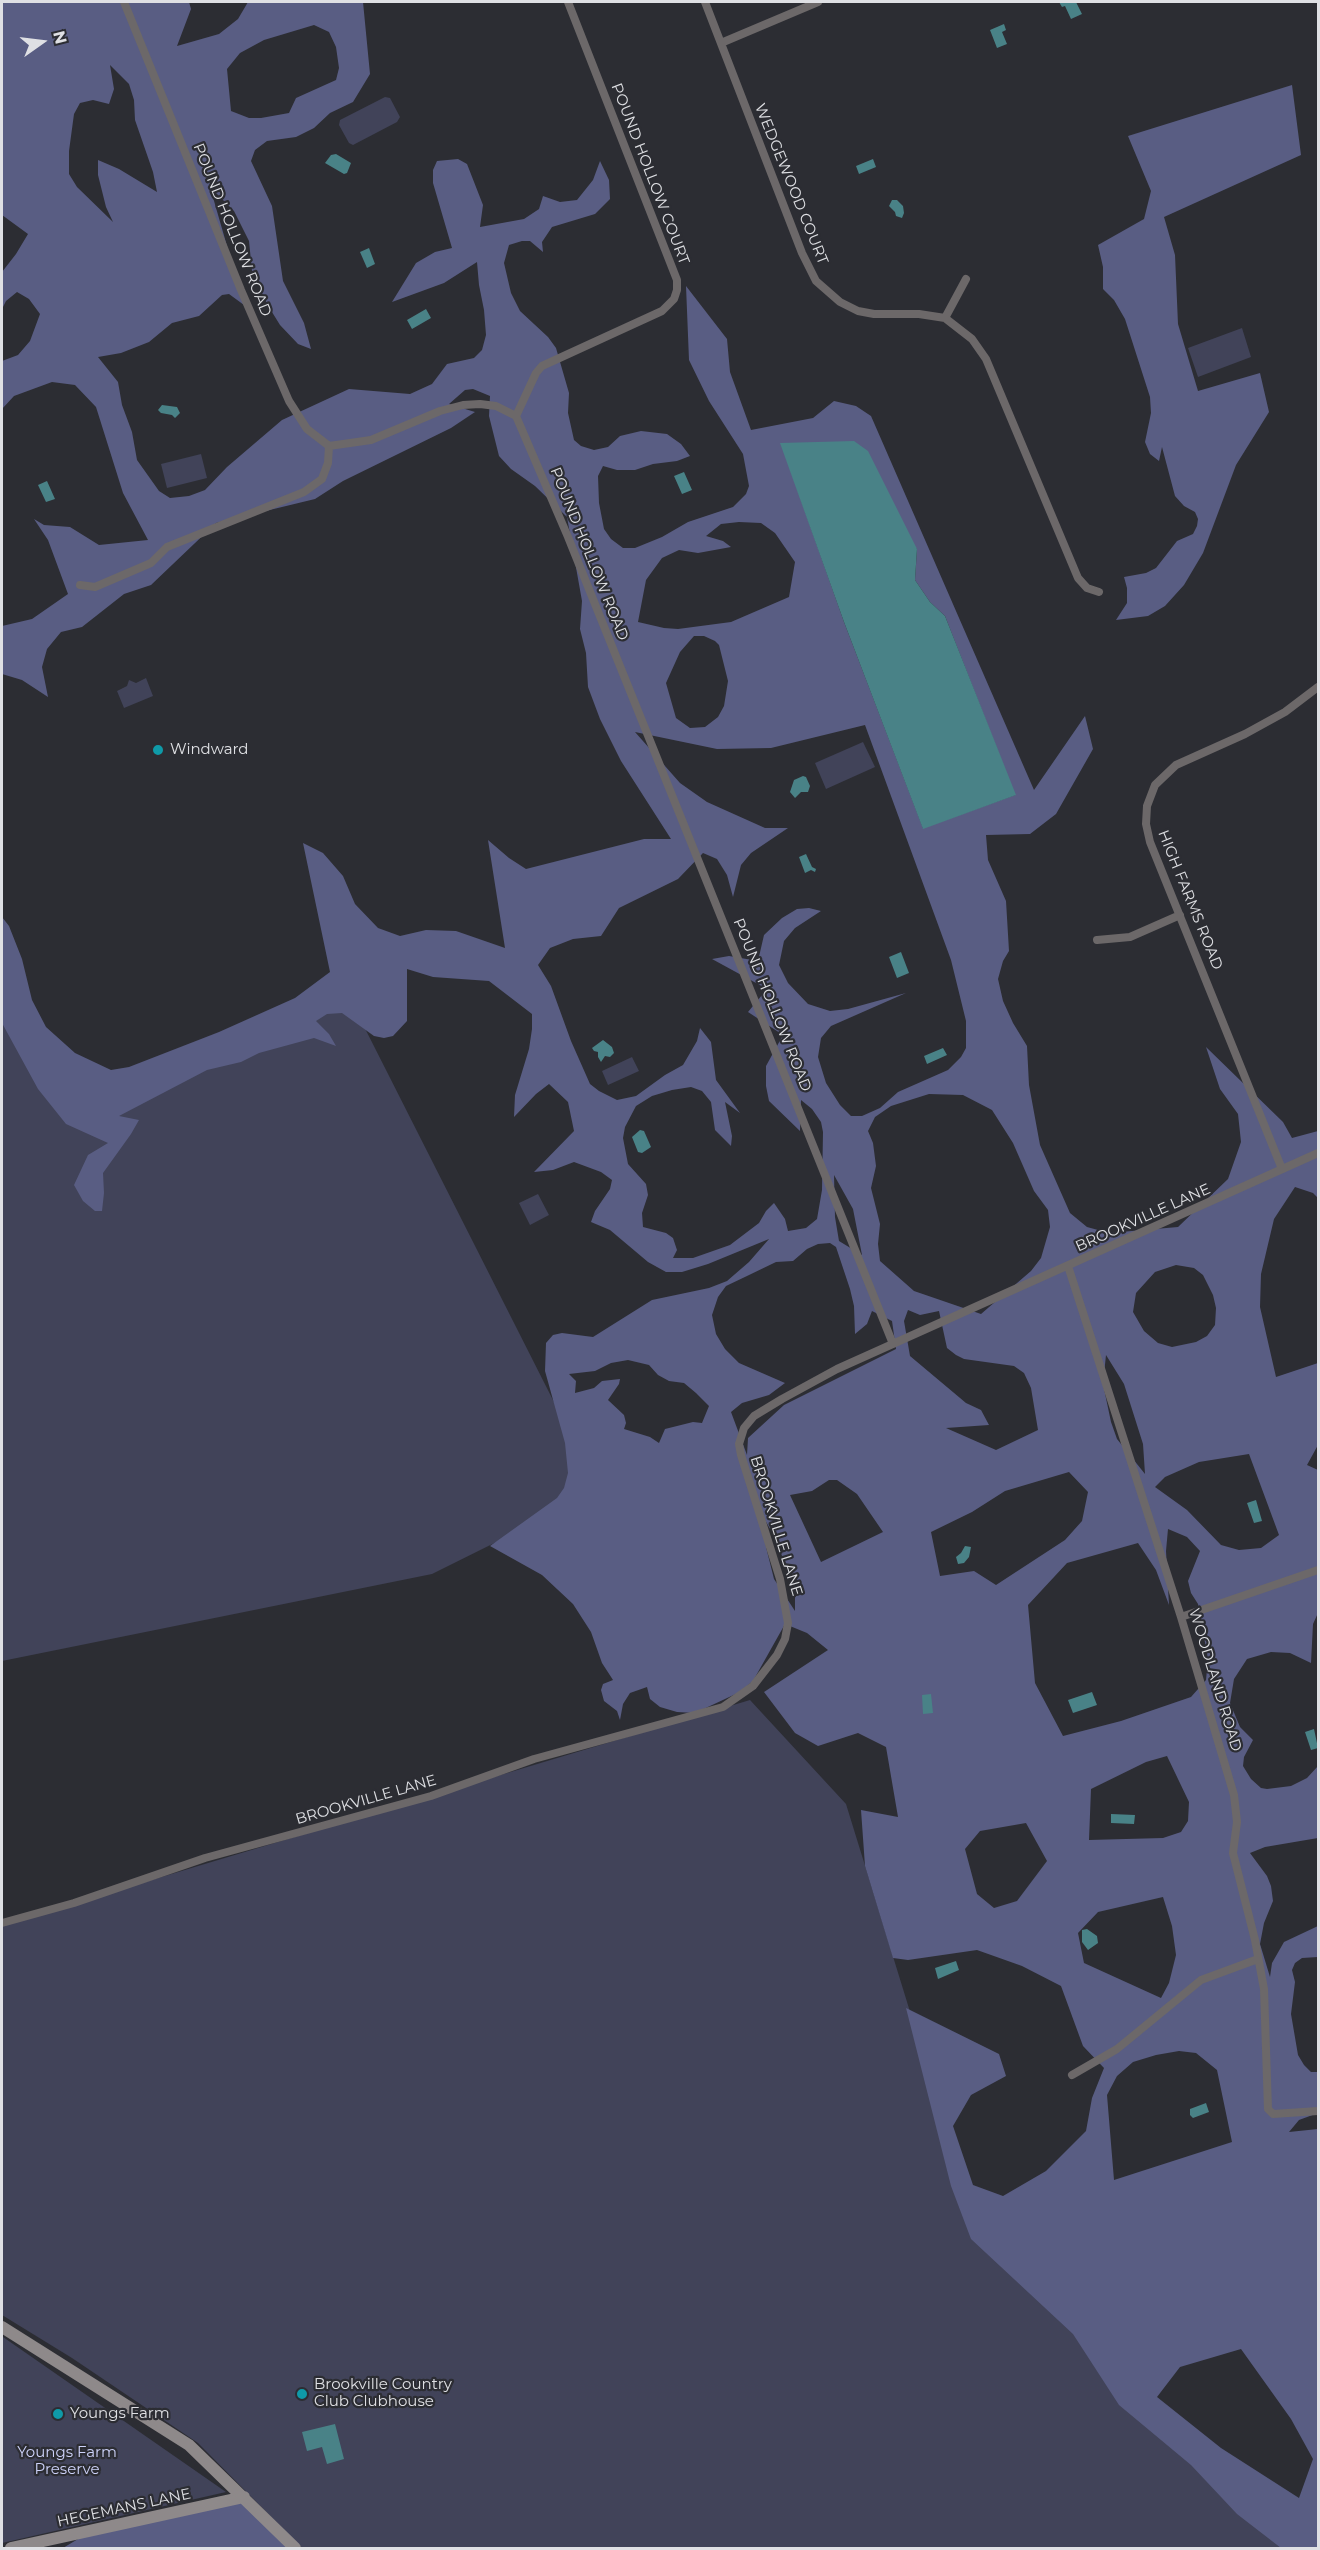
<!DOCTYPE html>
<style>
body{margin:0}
#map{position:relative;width:1320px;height:2550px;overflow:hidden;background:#2c2d33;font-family:Montserrat,sans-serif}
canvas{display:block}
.frame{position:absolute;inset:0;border:3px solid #dfe0e4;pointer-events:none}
.north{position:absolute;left:12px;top:12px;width:60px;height:60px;-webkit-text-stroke:4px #2c2d33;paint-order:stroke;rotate:76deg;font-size:16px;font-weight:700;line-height:24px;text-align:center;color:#dfe0e4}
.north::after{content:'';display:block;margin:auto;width:21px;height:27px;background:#dfe0e4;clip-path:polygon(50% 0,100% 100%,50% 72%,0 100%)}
</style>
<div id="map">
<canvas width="1320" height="2550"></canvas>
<div class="frame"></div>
<div class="north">N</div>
</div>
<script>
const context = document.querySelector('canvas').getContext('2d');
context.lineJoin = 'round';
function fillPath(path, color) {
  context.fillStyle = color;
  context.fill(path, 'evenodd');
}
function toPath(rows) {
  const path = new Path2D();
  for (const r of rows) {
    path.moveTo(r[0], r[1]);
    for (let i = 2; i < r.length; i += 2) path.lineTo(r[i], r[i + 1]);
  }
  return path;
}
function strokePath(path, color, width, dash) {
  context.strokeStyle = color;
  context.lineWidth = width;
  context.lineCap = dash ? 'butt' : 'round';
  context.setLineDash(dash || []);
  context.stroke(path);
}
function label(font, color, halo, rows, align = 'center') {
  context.font = font + ' Montserrat,sans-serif';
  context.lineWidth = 4.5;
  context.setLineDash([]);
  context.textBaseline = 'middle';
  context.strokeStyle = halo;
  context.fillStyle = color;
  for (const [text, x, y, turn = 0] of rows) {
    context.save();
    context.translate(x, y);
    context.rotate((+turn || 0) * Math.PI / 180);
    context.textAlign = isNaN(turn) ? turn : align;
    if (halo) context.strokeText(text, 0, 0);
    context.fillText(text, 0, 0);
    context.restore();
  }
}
fillPath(toPath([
 [385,97,390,98,400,117,397,122,353,145,349,143,339,125,340,120],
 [1242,328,1251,357,1198,377,1188,348],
 [201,454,207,478,167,488,161,464],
 [146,678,153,696,124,708,117,691,127,686,129,680,136,683],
 [863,742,875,767,826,789,815,763],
 [2,973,82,1113,342,983,599,1491,432,1574,2,1661],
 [632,1057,639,1071,608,1085,602,1071],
 [538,1194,549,1215,530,1225,519,1203],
 [750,1700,846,1804,977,2229,1318,2548,302,2548,198,2443,72,2358,2,2315,2,1925],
 [2,2336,3,2337,226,2492,2,2543]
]), '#414359');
fillPath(toPath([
 [2,2,189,2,191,9,177,46,219,34,238,19,248,2,363,2,370,74,353,102,330,113,314,128,296,137,267,141,255,150,251,161,272,206,283,281,304,323,311,349,298,344,280,325,267,304,252,271,249,241,234,211,210,187,244,305,229,294,222,295,199,316,172,323,149,342,121,353,98,357,118,382,122,405,132,432,137,460,159,491,170,498,189,496,205,490,227,467,282,420,349,389,410,394,432,384,447,364,474,358,482,350,486,335,484,310,479,285,477,262,444,283,392,302,416,263,435,252,452,248,433,183,433,170,437,161,458,159,467,164,483,205,480,227,524,219,539,209,543,196,560,202,577,200,593,180,600,161,609,180,610,199,595,214,552,227,542,242,543,252,530,241,522,241,509,245,504,263,511,293,520,311,548,337,556,348,569,393,568,413,574,440,581,446,594,450,608,447,620,436,641,431,667,434,681,444,690,456,677,461,653,464,635,470,617,470,603,466,598,476,599,503,604,529,611,539,623,548,635,548,662,537,688,522,733,507,746,494,749,486,743,454,709,401,689,360,686,286,727,339,730,372,751,430,813,418,834,401,856,406,871,416,1034,790,1085,716,1093,749,1056,814,1030,834,986,835,988,860,1006,901,1009,951,1003,961,998,979,1003,1001,1013,1023,1027,1046,1029,1085,1040,1145,1070,1213,1087,1227,1109,1233,1178,1227,1228,1179,1241,1142,1238,1114,1220,1089,1206,1047,1283,1122,1292,1138,1318,1131,1318,1198,1313,1193,1295,1187,1274,1219,1261,1274,1260,1307,1276,1377,1318,1363,1318,1445,1307,1465,1318,1470,1318,1613,1313,1624,1311,1663,1290,1653,1271,1652,1247,1659,1234,1679,1230,1703,1240,1727,1253,1740,1244,1757,1243,1766,1251,1779,1261,1788,1267,1789,1291,1786,1307,1778,1318,1766,1318,1838,1265,1847,1250,1853,1267,1876,1271,1886,1273,1901,1264,1923,1260,1944,1270,1977,1272,1963,1284,1942,1318,1926,1318,1957,1302,1958,1295,1963,1292,1970,1295,1982,1291,2014,1298,2055,1304,2065,1311,2072,1318,2072,1318,2113,1299,2120,1289,2132,1318,2129,1318,2548,1281,2548,1237,2514,1191,2465,1119,2405,1073,2334,971,2239,951,2186,906,2008,999,2054,1006,2076,971,2095,953,2126,973,2185,1003,2196,1046,2171,1086,2131,1092,2098,1104,2068,1083,2046,1061,1986,1022,1966,977,1950,908,1960,893,1958,865,1866,861,1810,898,1817,886,1747,858,1733,818,1746,795,1733,764,1692,828,1650,807,1633,785,1624,753,1681,740,1692,695,1713,677,1712,660,1707,650,1699,647,1687,630,1693,623,1704,620,1720,617,1711,604,1701,601,1690,603,1684,613,1680,602,1663,591,1632,573,1604,542,1575,490,1546,557,1498,564,1488,568,1473,565,1443,545,1371,546,1343,553,1335,562,1333,593,1337,652,1300,709,1288,727,1281,749,1262,769,1239,708,1264,682,1272,666,1272,648,1262,610,1230,591,1222,595,1211,610,1189,612,1180,601,1172,574,1162,553,1170,534,1172,574,1131,568,1102,549,1084,536,1094,514,1117,515,1095,529,1049,532,1029,532,1014,489,981,433,977,407,969,407,1021,393,1036,384,1038,374,1036,342,1013,327,1014,316,1021,329,1034,336,1046,314,1038,259,1053,241,1062,207,1070,119,1116,139,1120,131,1134,103,1173,104,1193,102,1211,95,1211,83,1201,74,1185,88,1155,108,1143,66,1124,38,1089,2,1023,2,917,9,926,22,959,32,1000,46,1027,75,1053,111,1070,129,1067,219,1032,295,998,330,972,303,843,323,853,343,876,355,904,378,928,400,936,426,930,456,931,505,948,488,840,509,858,526,869,644,839,671,839,621,761,600,719,588,687,586,653,580,629,582,601,567,517,535,486,511,469,499,456,489,416,490,396,473,389,465,390,449,404,475,412,451,428,343,481,315,499,216,523,151,585,124,594,82,627,61,632,47,649,42,667,48,697,22,680,2,674,2,626,32,619,68,594,48,540,34,519,44,525,70,527,99,545,148,540,123,493,96,407,75,385,52,382,14,396,2,409,2,361,18,355,30,341,40,314,29,299,17,292,6,301,2,309,2,272,16,254,28,234,2,215],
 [314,25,329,32,336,47,339,68,336,80,296,98,289,113,261,118,249,118,231,111,227,69,240,53,264,40],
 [110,65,129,84,134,100,135,120,153,172,157,192,119,169,98,160,98,175,106,207,113,222,77,187,69,174,69,151,74,114,80,103,93,100,109,104,114,89],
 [781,443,917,549,915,580,930,602,945,616,1015,795,923,828,844,622],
 [739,522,761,523,775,533,795,562,789,597,731,622,678,629,664,628,638,622,646,580,662,558,679,550,698,553,731,547,723,541,706,536,721,524],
 [694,636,704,636,715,641,719,645,728,681,724,706,718,717,705,727,690,728,676,718,666,683,680,652],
 [865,725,951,960,966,1021,966,1048,961,1057,948,1070,898,1092,880,1108,862,1116,851,1116,840,1105,826,1083,818,1057,821,1038,831,1026,906,993,848,1009,830,1011,808,1004,788,983,779,965,784,941,795,928,821,911,809,908,797,909,782,918,764,935,758,961,729,956,712,959,767,989,748,1012,783,1035,766,1066,766,1086,769,1101,800,1131,801,1100,812,1109,821,1122,823,1132,822,1190,817,1219,806,1228,788,1231,785,1219,774,1203,766,1211,759,1223,730,1245,693,1258,673,1258,677,1250,673,1238,666,1233,643,1227,642,1213,648,1195,646,1184,628,1164,623,1138,625,1127,636,1106,652,1096,672,1090,691,1087,702,1091,711,1102,715,1130,731,1146,732,1136,725,1102,740,1113,716,1080,711,1042,700,1028,697,1041,683,1065,665,1075,636,1096,617,1100,599,1091,590,1084,571,1041,551,986,538,965,550,948,573,939,601,936,619,908,678,879,703,853,717,859,727,875,733,897,741,865,751,853,788,828,765,828,707,802,680,783,635,732,717,749,771,748],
 [929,1094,963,1095,992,1110,1013,1143,1034,1191,1048,1210,1050,1227,1041,1258,1031,1271,981,1314,914,1291,880,1261,878,1244,880,1224,871,1188,876,1166,873,1143,868,1131,875,1117,891,1106],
 [834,1175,853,1209,862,1255,839,1241,835,1217],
 [830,1243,836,1247,850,1289,854,1306,855,1334,867,1324,872,1311,892,1321,896,1349,784,1405,748,1438,747,1455,731,1412,742,1403,769,1395,785,1383,739,1363,725,1349,716,1334,712,1315,718,1297,726,1286,747,1276,776,1262,793,1261,807,1249,818,1244],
 [1176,1265,1194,1268,1203,1275,1213,1295,1216,1308,1215,1325,1207,1336,1196,1342,1172,1347,1158,1343,1144,1331,1133,1312,1136,1293,1155,1272],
 [908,1310,920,1315,939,1311,947,1348,956,1355,964,1359,1014,1366,1024,1373,1031,1388,1038,1430,996,1450,946,1428,989,1425,981,1410,966,1403,910,1356,904,1321],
 [1106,1355,1124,1384,1143,1444,1145,1474,1117,1439,1111,1422,1103,1384],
 [628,1360,649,1365,658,1375,669,1381,684,1383,696,1393,709,1406,702,1423,693,1422,665,1429,659,1443,650,1437,624,1429,626,1423,624,1415,608,1400,619,1384,620,1379,602,1381,594,1388,575,1393,576,1381,569,1374,595,1371,611,1363],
 [1249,1454,1279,1535,1261,1548,1239,1550,1221,1545,1187,1510,1155,1487,1165,1477,1199,1462],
 [1069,1472,1088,1492,1082,1521,1065,1540,996,1585,974,1571,940,1576,931,1532,972,1512,1005,1491],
 [829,1480,837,1480,857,1494,883,1532,821,1562,790,1495,812,1491],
 [765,1520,777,1541,795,1595,795,1611,774,1579,766,1547],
 [1168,1529,1187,1537,1200,1551,1188,1581,1191,1593,1198,1604,1208,1659,1206,1680,1191,1697,1121,1721,1063,1736,1035,1683,1028,1605,1067,1563,1138,1543,1156,1570,1169,1605,1166,1551],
 [1167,1756,1189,1802,1188,1821,1181,1832,1163,1838,1089,1840,1091,1789,1146,1762],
 [1026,1823,1047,1861,1017,1901,994,1908,977,1894,965,1849,980,1831],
 [1163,1897,1172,1926,1176,1955,1169,1983,1161,1998,1084,1963,1078,1933,1098,1912],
 [1179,2051,1196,2053,1217,2070,1232,2142,1114,2180,1107,2095,1117,2076,1133,2062,1156,2055],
 [1241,2349,1291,2419,1313,2459,1299,2498,1221,2448,1157,2397,1180,2367],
 [1292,85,1301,155,1164,217,1175,255,1178,324,1198,391,1260,373,1269,412,1236,465,1203,553,1184,585,1165,606,1148,616,1116,620,1127,603,1127,588,1124,577,1146,573,1156,568,1177,541,1193,534,1197,526,1198,519,1195,512,1184,506,1175,496,1162,447,1159,461,1150,454,1145,442,1151,413,1150,397,1125,319,1114,300,1103,289,1103,267,1098,245,1144,219,1151,191,1128,136],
 [243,2502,289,2548,63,2548,83,2536]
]), '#595d83');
fillPath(toPath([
 [1059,2,1076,2,1082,14,1071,19,1065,6,1062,7],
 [1004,24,1006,30,1002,32,1007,44,997,48,990,30],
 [336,154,351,163,347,173,344,174,325,163,331,155],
 [873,159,876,167,859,174,856,166],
 [892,200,897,200,903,206,904,213,902,218,896,216,895,212,889,206],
 [369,248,375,264,367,268,360,252],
 [426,309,431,318,412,329,407,320],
 [162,405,177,407,180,413,175,418,172,415,161,413,158,410],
 [854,441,868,451,917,549,915,580,930,602,945,616,1016,795,923,829,844,622,780,443],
 [684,472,692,490,682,494,674,476],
 [47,481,55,499,46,502,38,485],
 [803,776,806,777,810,786,808,792,801,792,795,798,790,792,794,780],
 [806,854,812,867,816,869,815,872,811,870,805,873,799,857],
 [901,952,909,973,897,978,889,957],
 [603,1040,612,1047,614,1053,610,1057,605,1056,601,1062,598,1057,598,1052,594,1051,592,1048],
 [943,1048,947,1055,927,1064,924,1056],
 [640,1130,644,1131,651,1147,642,1153,638,1152,632,1137],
 [1256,1500,1262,1521,1254,1523,1247,1503],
 [965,1546,971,1547,969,1557,964,1563,958,1564,956,1557,961,1553],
 [1092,1692,1097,1705,1073,1713,1068,1700],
 [931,1694,933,1713,923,1714,922,1695],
 [1314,1729,1318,1748,1311,1750,1305,1732],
 [1111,1814,1135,1815,1134,1824,1111,1823],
 [1087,1929,1097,1936,1098,1943,1088,1950,1082,1942,1082,1930],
 [956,1961,959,1970,938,1979,935,1968],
 [1206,2103,1209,2112,1193,2118,1190,2115,1190,2109],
 [335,2424,344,2459,327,2464,322,2447,307,2451,302,2432]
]), '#498287');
strokePath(toPath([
 [124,2,241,290,289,401,307,429,329,446,371,440,440,411,463,405,480,404,496,406,516,416,568,537,893,1344],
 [705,2,802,253,816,281,840,302,858,311,874,314,919,314,945,318,972,339,986,359,1078,578,1087,588,1099,592],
 [721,43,818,2],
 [945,318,966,279],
 [516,416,536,373,542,366,662,311,674,299,677,290,677,280,568,2],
 [80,585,95,587,151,563,167,547,304,492,322,479,328,463,329,446],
 [1097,940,1130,937,1180,915],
 [1282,1169,1150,842,1146,824,1147,806,1155,785,1176,765,1245,734,1285,712,1318,687],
 [1068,1266,1181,1617,1234,1795,1237,1822,1233,1853,1255,1940,1264,1989,1268,2109,1273,2114,1318,2111],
 [1181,1617,1318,1570],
 [2,1923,74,1903,205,1858,431,1796,534,1759,723,1707,753,1686,777,1655,785,1639,788,1623,780,1579,741,1455,739,1444,744,1428,754,1416,782,1399,837,1369,1318,1153],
 [1072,2075,1117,2049,1201,1980,1258,1959]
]), '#6c6869', 8);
strokePath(toPath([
 [2,2327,189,2445,295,2548],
 [11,2548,244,2497]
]), '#8e898a', 12);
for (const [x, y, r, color] of [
 [158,750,6,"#0f9aa8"],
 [302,2394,6,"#0f9aa8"],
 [58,2414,6,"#0f9aa8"]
]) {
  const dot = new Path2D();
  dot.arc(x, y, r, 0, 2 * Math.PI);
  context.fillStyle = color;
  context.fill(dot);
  strokePath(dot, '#2c2d33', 2);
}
label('15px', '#dfe0e4', '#2c2d33', [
 ["POUND HOLLOW COURT",650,174,69],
 ["WEDGEWOOD COURT",791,184,68],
 ["POUND HOLLOW ROAD",232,230,68],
 ["POUND HOLLOW ROAD",589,554,68],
 ["HIGH FARMS ROAD",1190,900,68],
 ["POUND HOLLOW ROAD",772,1005,68],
 ["BROOKVILLE LANE",1143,1218,-24],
 ["BROOKVILLE LANE",776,1526,73],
 ["WOODLAND ROAD",1215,1680,73],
 ["BROOKVILLE LANE",366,1800,-16],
 ["HEGEMANS LANE",124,2508,-12]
]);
label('15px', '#dfe0e4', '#2c2d33', [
 ["Windward",170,750],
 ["Brookville Country",314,2385],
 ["Club Clubhouse",314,2402],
 ["Youngs Farm",70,2414]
], 'left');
label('15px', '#cdd2f9', '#2c2d33', [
 ["Youngs Farm",67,2453],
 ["Preserve",67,2470]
]);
</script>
